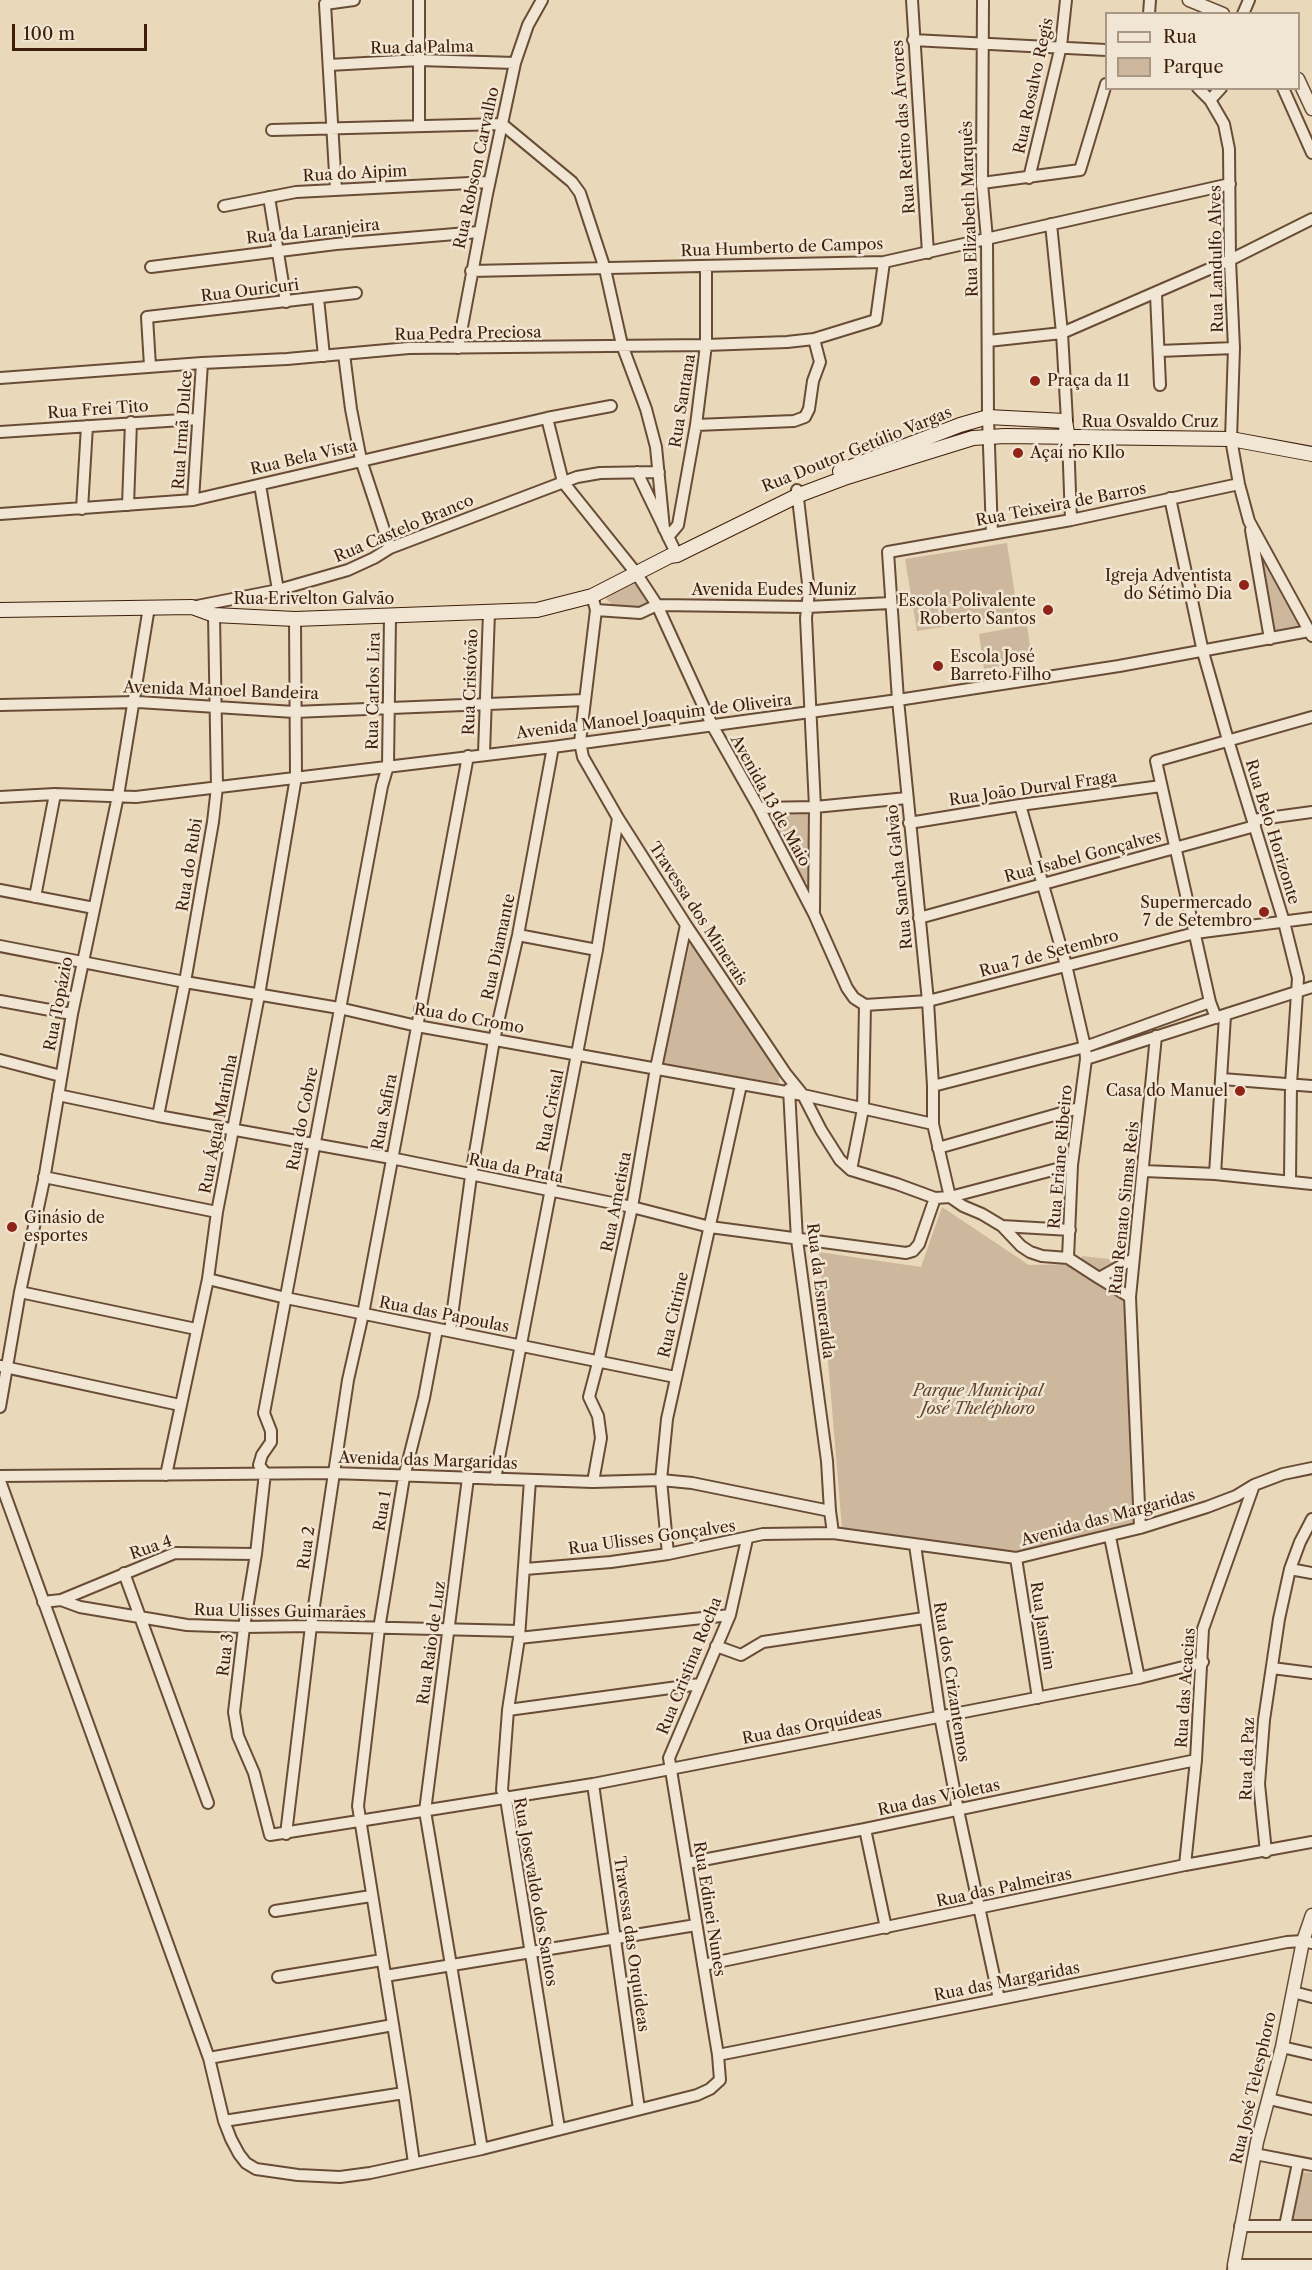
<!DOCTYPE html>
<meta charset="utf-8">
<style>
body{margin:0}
#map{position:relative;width:1312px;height:2270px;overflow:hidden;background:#ead8bb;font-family:"Libre Caslon Text",serif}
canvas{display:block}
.legend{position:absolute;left:1105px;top:12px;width:195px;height:78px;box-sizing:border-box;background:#f1e6d3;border:2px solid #a99683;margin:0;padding:8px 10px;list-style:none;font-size:18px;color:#3e1e0a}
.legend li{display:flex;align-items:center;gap:12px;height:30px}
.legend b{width:30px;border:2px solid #a99683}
.scale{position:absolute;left:12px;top:24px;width:135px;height:27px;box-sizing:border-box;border:3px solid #3e1e0a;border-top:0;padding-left:8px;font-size:18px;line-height:21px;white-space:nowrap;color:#3e1e0a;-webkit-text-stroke:4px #f1e6d3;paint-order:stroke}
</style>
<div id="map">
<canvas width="1312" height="2270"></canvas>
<ul class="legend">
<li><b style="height:8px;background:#f1e6d3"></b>Rua</li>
<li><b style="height:16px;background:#cdb89d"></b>Parque</li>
</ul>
<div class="scale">100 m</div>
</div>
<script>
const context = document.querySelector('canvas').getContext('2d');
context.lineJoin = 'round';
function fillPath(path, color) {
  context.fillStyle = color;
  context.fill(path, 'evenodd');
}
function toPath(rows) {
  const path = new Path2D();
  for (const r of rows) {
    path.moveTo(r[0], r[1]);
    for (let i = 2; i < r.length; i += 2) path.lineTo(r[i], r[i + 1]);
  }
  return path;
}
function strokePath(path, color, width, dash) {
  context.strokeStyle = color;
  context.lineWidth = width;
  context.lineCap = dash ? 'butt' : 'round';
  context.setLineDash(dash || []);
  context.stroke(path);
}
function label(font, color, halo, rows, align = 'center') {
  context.font = font + ' "Libre Caslon Text",serif';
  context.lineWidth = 5;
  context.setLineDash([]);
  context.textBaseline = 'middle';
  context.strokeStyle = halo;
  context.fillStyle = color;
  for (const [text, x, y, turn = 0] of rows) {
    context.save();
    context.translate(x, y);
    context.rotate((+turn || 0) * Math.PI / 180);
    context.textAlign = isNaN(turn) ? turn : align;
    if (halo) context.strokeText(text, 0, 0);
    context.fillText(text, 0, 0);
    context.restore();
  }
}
fillPath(toPath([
 [1256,542,1303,627,1273,632],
 [1007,543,1018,615,917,631,905,559],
 [636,581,651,606,642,609,615,607,603,596],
 [1027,625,1032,660,984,669,979,634],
 [811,812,808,882,802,883,765,813],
 [691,939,779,1071,779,1083,662,1065],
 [942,1207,1029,1265,1079,1264,1082,1256,1127,1261,1133,1524,1017,1552,842,1529,819,1252,921,1267],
 [1303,2172,1312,2173,1312,2221,1293,2221]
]), '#cdb89d');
const minor = toPath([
 [419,0,419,126],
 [912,0,928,253],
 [983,0,982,183,987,239,988,417,992,534],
 [1149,14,1150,0],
 [1243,14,1249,0],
 [913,40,1106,50],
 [329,65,419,60,515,63],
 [1198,88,1210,100,1224,124,1229,149,1230,260,1234,348,1231,439,1239,484,1249,521,1312,636],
 [1283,88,1312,153],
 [1210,100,1221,88],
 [272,130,502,124,572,182,580,193,605,269,622,345,646,409,656,447,664,529],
 [1029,178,1061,46,1066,0],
 [982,183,1080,170,1106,84],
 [336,190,325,4,354,0],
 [269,197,286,302],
 [224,206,296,192,489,182],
 [1051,224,1062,333,1067,421],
 [151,267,336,244,479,232],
 [471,271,884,262,1230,184],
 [1156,294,1160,385],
 [318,298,324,356],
 [988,341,1062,333,1230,260,1312,219],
 [458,348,487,194,515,63,528,25,542,0],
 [1159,351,1234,348],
 [344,354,351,409,361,460,390,548],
 [150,366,147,317,356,293],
 [0,378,202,363,287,359,409,348,706,345,787,342,814,339,876,320,884,262],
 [547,418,563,482,636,573,657,605,712,725,759,808,814,914,847,988,854,998,865,1005],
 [696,425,794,421,805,417,809,409,813,381,820,362,814,339],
 [0,432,197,419],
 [1068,438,1071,520],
 [637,472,677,555],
 [260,485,278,590],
 [797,490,809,592,806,618,815,807,814,911],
 [1170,498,1203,652,1228,740,1284,922,1298,978,1291,1084,1290,1181],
 [193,500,202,363],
 [128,505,131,422],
 [82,509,87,426],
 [0,514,193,500,547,418,611,406],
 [1251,530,1270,639],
 [668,537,678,525,696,425,706,345,706,266],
 [592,596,596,610,580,742,583,757,618,818,686,925,786,1074,803,1095,821,1130,840,1160,851,1170,897,1184,935,1198,950,1197,963,1206,982,1214,1002,1226,1021,1246,1030,1252,1042,1256,1068,1258,1099,1278,1133,1259],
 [192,607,278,590,348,570,374,558,390,548,577,477,600,473,659,472],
 [596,610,640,613,657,605,807,607,891,603],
 [390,617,388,766,382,786,264,1413,271,1431,271,1442,262,1455,259,1465,265,1473,256,1554,244,1627,234,1712,238,1736,254,1773,270,1835,593,1784,1139,1678,1203,1662],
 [0,705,138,702,294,712,585,700],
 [484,753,489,612],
 [0,797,55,794,136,797,553,747,898,700,1119,666,1309,631],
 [1020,805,1066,965,1085,1047,1086,1059,1072,1165,1068,1258],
 [759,808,815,807,907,798],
 [1253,820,1312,812],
 [909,823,1020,805,1161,786],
 [0,890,94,908],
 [35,897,55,794],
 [919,918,1255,826],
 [518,935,597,950],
 [0,946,185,982,339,1008,417,1026,803,1095,933,1124],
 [0,1001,72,1014],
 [865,1005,928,1001,1195,933,1312,918],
 [1216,1018,1210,1002,1156,761,1312,717],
 [1086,1059,1312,987],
 [0,1060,61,1076],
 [1222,1079,1312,1086],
 [933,1086,1085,1047,1210,1002],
 [789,1089,797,1240,827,1461,830,1511],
 [58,1095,158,1116,391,1158,632,1207,710,1227,906,1253,913,1251,919,1244,935,1198],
 [158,1116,185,982,213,822,217,787,214,615],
 [938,1148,1079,1108],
 [1072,1165,950,1197,933,1124,933,1086,928,1001,898,700,888,552,1071,520,1239,484],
 [851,1170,863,1109,865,1005],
 [1144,1171,1215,1174,1312,1184],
 [1215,1174,1225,1016],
 [44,1177,217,1212],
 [1002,1226,1070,1230],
 [1099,1278,1130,1297],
 [208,1279,286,1298,675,1377],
 [20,1292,196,1329],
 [450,1331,471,1176,494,1040,518,935,553,747],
 [0,1366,180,1405],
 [0,1407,20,1292,44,1180,72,1014,118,796,149,607],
 [166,1475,208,1279,217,1212,259,995,296,777,295,619],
 [0,1476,333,1473,593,1482,661,1480,692,1483,830,1511,833,1533],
 [468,1478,425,1811,482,2149],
 [495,1479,597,950,618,818],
 [530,1480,519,1638,508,1710,502,1790,506,1799,559,2128],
 [0,1481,209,2058,224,2121,231,2139,239,2154,246,2163,256,2169,298,2175,340,2177,370,2173,482,2149,697,2095,710,2089,720,2080,718,2055,669,1758,730,1615,747,1539],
 [593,1482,601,1438,598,1416,589,1397,598,1363,632,1207,656,1068,686,925],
 [1140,1528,1130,1297,1156,1036],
 [1110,1537,1139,1678],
 [915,1545,940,1716,958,1810,999,1999],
 [668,1554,661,1480,667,1419,741,1085],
 [1016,1558,1038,1698],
 [525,1569,611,1562,668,1554,763,1534,833,1533,1016,1558,1140,1528,1207,1507,1236,1496,1254,1485,1283,1474,1312,1468],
 [1290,1569,1312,1573],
 [124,1573,208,1803],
 [61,1600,175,1553,256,1554],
 [43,1602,61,1600,80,1607,187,1625,244,1627,311,1626,519,1631],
 [519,1638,730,1615],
 [716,1646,741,1655,763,1642,924,1618],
 [1272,1668,1312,1673],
 [508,1710,700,1684],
 [593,1784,639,2109],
 [865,1829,886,1928],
 [286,1834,311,1626,348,1380,363,1314,468,756],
 [1266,1852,1259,1784,1264,1720,1279,1619,1290,1569,1300,1542,1312,1519],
 [687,1863,865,1829,1196,1760],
 [1185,1865,1196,1760,1203,1629,1254,1485],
 [275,1911,371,1896],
 [703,1965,1185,1865,1312,1842],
 [385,1976,696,1925],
 [278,1977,382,1960],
 [1293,1992,1312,1997],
 [1282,2047,1312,2054],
 [718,2055,1287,1942,1303,1941,1312,1943],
 [209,2058,393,2025],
 [1269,2099,1312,2109],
 [224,2121,404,2093],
 [1255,2154,1312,2165],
 [414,2163,404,2093,358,1806,379,1629,404,1477,424,1398,437,1329],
 [1240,2226,1312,2226],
 [1285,2226,1298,2163],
 [1233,2270,1234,2265,1312,2265]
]);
const tertiary = toPath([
 [1189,0,1223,14],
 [1298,79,1312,109],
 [1234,2265,1257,2142,1282,2047,1303,1941,1312,1915]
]);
const secondary = toPath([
 [840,471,960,425,988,417,1065,421,1068,438],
 [0,610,192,607,214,615,295,619,537,610,592,596,670,556,677,555,799,495,847,477,973,438,1005,436,1231,439,1312,454]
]);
strokePath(minor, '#694c36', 14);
strokePath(tertiary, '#694c36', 15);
strokePath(secondary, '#3e1e0a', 16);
strokePath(minor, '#f1e6d3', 10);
strokePath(tertiary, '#f1e6d3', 12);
strokePath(secondary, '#f1e6d3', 14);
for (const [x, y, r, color] of [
 [1035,381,6,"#8f2418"],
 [1018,453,6,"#8f2418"],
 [1244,585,6,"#8f2418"],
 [1048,610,6,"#8f2418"],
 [938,666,6,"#8f2418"],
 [1264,912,6,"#8f2418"],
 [1240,1091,6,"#8f2418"],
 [12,1227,6,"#8f2418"]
]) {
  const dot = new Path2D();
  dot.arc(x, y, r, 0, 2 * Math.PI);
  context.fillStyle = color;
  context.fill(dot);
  strokePath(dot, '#f1e6d3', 2);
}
label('16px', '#3e1e0a', '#f1e6d3', [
 ["Rua da Palma",422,48,-1],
 ["Rua Rosalvo Regis",1034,86,-78],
 ["Rua Retiro das Árvores",904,127,-94],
 ["Rua Robson Carvalho",477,168,-78],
 ["Rua do Aipim",355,174,-3],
 ["Rua Elizabeth Marquês",970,209,-92],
 ["Rua da Laranjeira",313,232,-6],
 ["Rua Humberto de Campos",782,248,-2],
 ["Rua Landulfo Alves",1217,259,-91],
 ["Rua Ouricuri",250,291,-7],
 ["Rua Pedra Preciosa",468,334,-1],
 ["Rua Santana",683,401,-81],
 ["Rua Frei Tito",98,410,-4],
 ["Rua Osvaldo Cruz",1150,422],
 ["Rua Irmã Dulce",183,430,-86],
 ["Rua Doutor Getúlio Vargas",857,450,-22],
 ["Rua Bela Vista",304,458,-13],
 ["Rua Teixeira de Barros",1061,505,-11],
 ["Rua Castelo Branco",404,529,-23],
 ["Avenida Eudes Muniz",774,590],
 ["Rua Erivelton Galvão",314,599],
 ["Rua Cristóvão",471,682,-88],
 ["Avenida Manoel Bandeira",221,691,2],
 ["Rua Carlos Lira",374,691,-89],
 ["Avenida Manoel Joaquim de Oliveira",654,717,-7],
 ["Rua João Durval Fraga",1033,789,-8],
 ["Avenida 13 de Maio",770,801,61],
 ["Rua Belo Horizonte",1272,832,73],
 ["Rua Isabel Gonçalves",1083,857,-15],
 ["Rua do Rubi",190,865,-81],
 ["Rua Sancha Galvão",900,877,-96],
 ["Travessa dos Minerais",698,914,57],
 ["Rua Diamante",499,947,-78],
 ["Rua 7 de Setembro",1049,954,-15],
 ["Rua Topázio",59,1004,-79],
 ["Rua do Cromo",469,1019,10],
 ["Rua Cristal",551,1111,-79],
 ["Rua Safira",385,1112,-79],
 ["Rua do Cobre",303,1119,-79],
 ["Rua Água Marinha",219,1124,-79],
 ["Rua Eriane Ribeiro",1061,1157,-85],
 ["Rua da Prata",516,1169,11],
 ["Rua Ametista",617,1202,-79],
 ["Rua Renato Simas Reis",1125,1208,-84],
 ["Rua da Esmeralda",820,1291,83],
 ["Rua das Papoulas",444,1315,11],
 ["Rua Citrine",674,1315,-77],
 ["Avenida das Margaridas",428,1461,2],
 ["Rua 1",383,1511,-81],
 ["Avenida das Margaridas",1108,1518,-15],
 ["Rua Ulisses Gonçalves",652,1538,-8],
 ["Rua 4",151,1548,-19],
 ["Rua 2",307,1548,-82],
 ["Rua Ulisses Guimarães",280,1612,1],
 ["Rua Jasmim",1042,1626,81],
 ["Rua Raio de Luz",432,1643,-82],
 ["Rua 3",226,1655,-83],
 ["Rua Cristina Rocha",690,1666,-68],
 ["Rua dos Crizantemos",951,1682,81],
 ["Rua das Acacias",1186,1688,-86],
 ["Rua das Orquídeas",812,1726,-11],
 ["Rua da Paz",1248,1759,-88],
 ["Rua das Violetas",939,1798,-12],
 ["Rua das Palmeiras",1004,1888,-12],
 ["Rua Josevaldo dos Santos",535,1892,80],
 ["Rua Edinei Nunes",709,1909,81],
 ["Travessa das Orquídeas",631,1944,82],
 ["Rua das Margaridas",1007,1982,-11],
 ["Rua José Telesphoro",1254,2088,-77]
]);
label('16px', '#3e1e0a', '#f1e6d3', [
 ["Praça da 11",1047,381],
 ["Açaí no KIlo",1030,453],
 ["Igreja Adventista",1232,576,"right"],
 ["do Sétimo Dia",1232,594,"right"],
 ["Escola Polivalente",1036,601,"right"],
 ["Roberto Santos",1036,619,"right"],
 ["Escola José",950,657],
 ["Barreto Filho",950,675],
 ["Supermercado",1252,903,"right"],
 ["7 de Setembro",1252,921,"right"],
 ["Casa do Manuel",1228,1091,"right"],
 ["Ginásio de",24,1218],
 ["esportes",24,1236]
], 'left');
label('italic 16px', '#62442f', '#f1e6d3', [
 ["Parque Municipal",978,1391],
 ["José Theléphoro",978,1409]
]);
</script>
